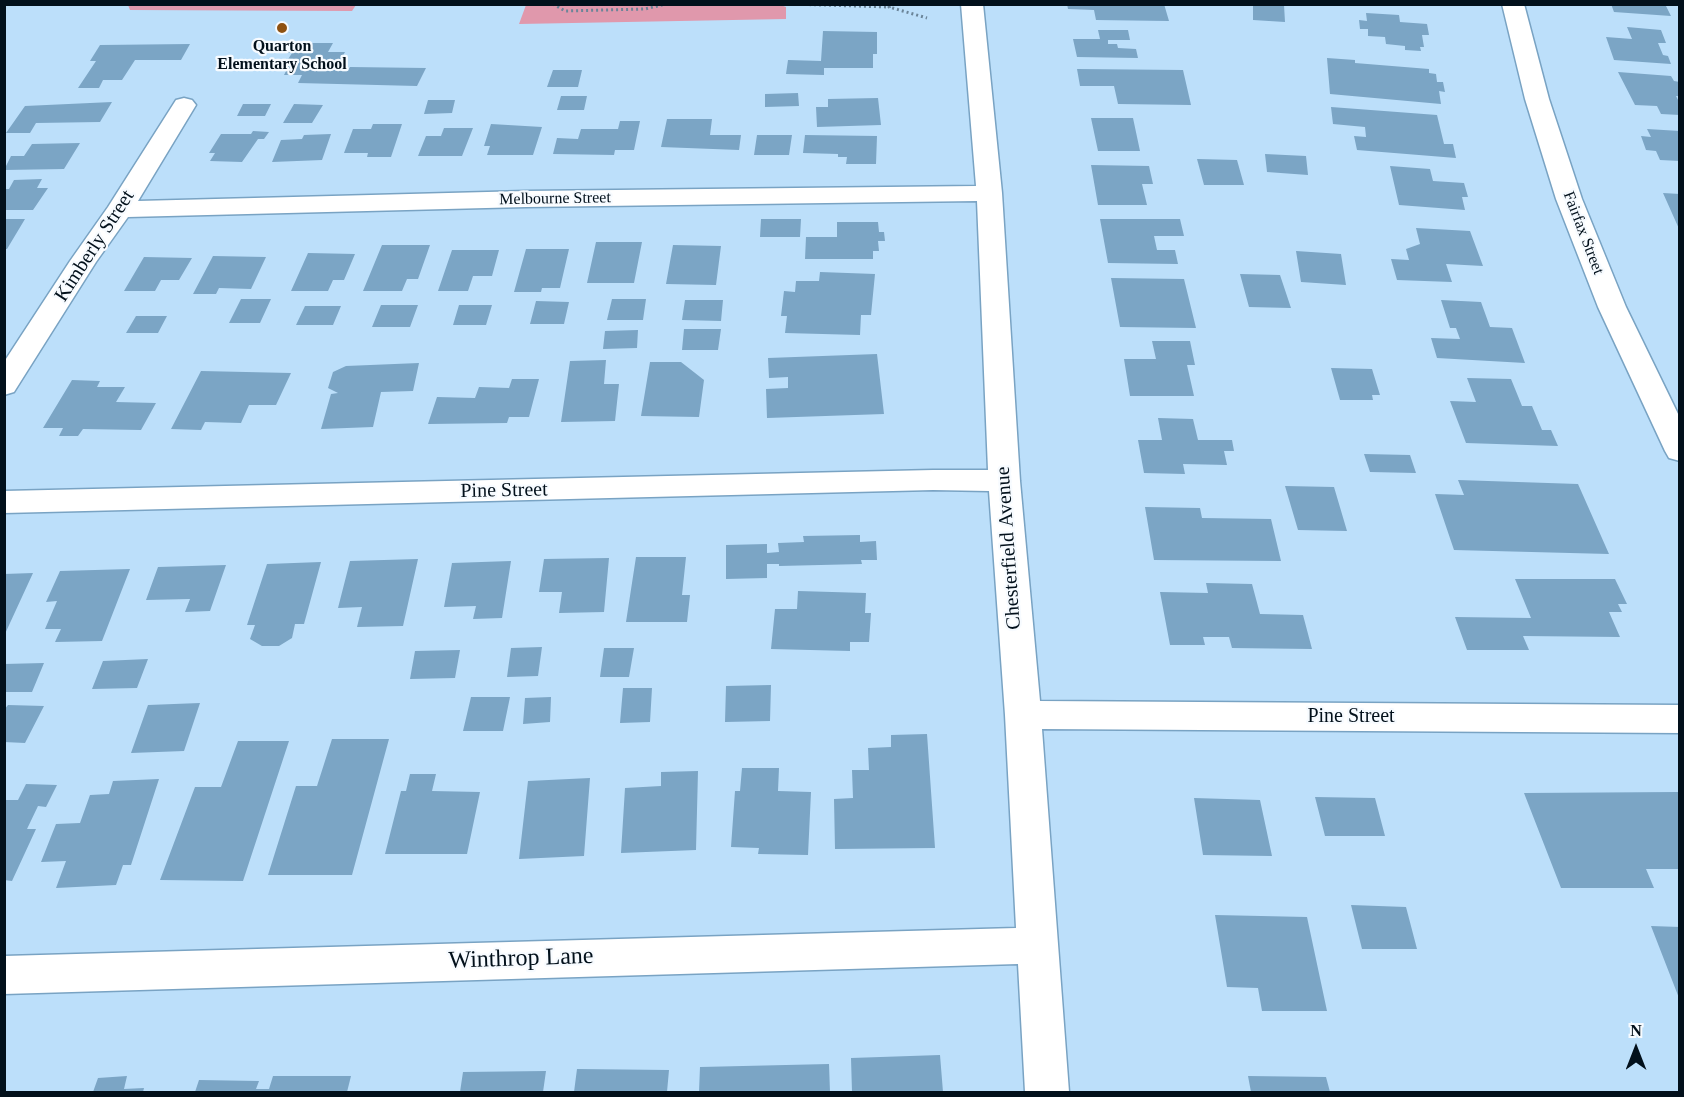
<!DOCTYPE html>
<style>
body{margin:0}
#map{position:relative;width:1684px;height:1097px;overflow:hidden;background:#bcdffa;font-family:"Times New Roman",serif}
canvas{display:block}
.frame{position:absolute;inset:0;border:6px solid #02101b;pointer-events:none}
.north{position:absolute;left:1606px;top:1019px;width:60px;height:60px;-webkit-text-stroke:4px #f7fbff;paint-order:stroke;rotate:0deg;font-size:16px;font-weight:700;line-height:24px;text-align:center;color:#02101b}
.north::after{content:'';display:block;margin:auto;width:21px;height:27px;background:#02101b;clip-path:polygon(50% 0,100% 100%,50% 72%,0 100%)}
</style>
<div id="map">
<canvas width="1684" height="1097"></canvas>
<div class="frame"></div>
<div class="north">N</div>
</div>
<script>
const context = document.querySelector('canvas').getContext('2d');
context.lineJoin = 'round';
function fillPath(path, color) {
  context.fillStyle = color;
  context.fill(path, 'evenodd');
}
function toPath(rows) {
  const path = new Path2D();
  for (const r of rows) {
    path.moveTo(r[0], r[1]);
    for (let i = 2; i < r.length; i += 2) path.lineTo(r[i], r[i + 1]);
  }
  return path;
}
function strokePath(path, color, width, dash) {
  context.strokeStyle = color;
  context.lineWidth = width;
  context.lineCap = dash ? 'butt' : 'round';
  context.setLineDash(dash || []);
  context.stroke(path);
}
function label(font, color, halo, rows, align = 'center') {
  context.font = font + ' "Times New Roman",serif';
  context.lineWidth = 4.5;
  context.setLineDash([]);
  context.textBaseline = 'middle';
  context.strokeStyle = halo;
  context.fillStyle = color;
  for (const [text, x, y, turn = 0] of rows) {
    context.save();
    context.translate(x, y);
    context.rotate((+turn || 0) * Math.PI / 180);
    context.textAlign = isNaN(turn) ? turn : align;
    if (halo) context.strokeText(text, 0, 0);
    context.fillText(text, 0, 0);
    context.restore();
  }
}
fillPath(toPath([
 [778,4,786,7,786,19,519,24,526,5],
 [128,5,356,5,352,11,130,10]
]), '#e098ac');
fillPath(toPath([
 [1067,4,1164,4,1169,21,1096,20,1094,10,1068,9],
 [1253,4,1284,5,1285,22,1253,20],
 [1611,4,1665,4,1671,16,1614,12],
 [1366,13,1399,15,1400,22,1427,24,1429,35,1422,35,1424,47,1420,47,1421,51,1405,50,1405,46,1386,44,1385,37,1368,36,1368,29,1360,29,1359,20,1367,21],
 [1627,27,1661,30,1666,43,1658,43,1663,55,1668,56,1671,64,1614,60,1606,37,1632,39],
 [1098,30,1128,30,1130,40,1108,40,1108,44,1117,44,1118,48,1136,49,1138,58,1077,57,1073,39,1100,39],
 [823,31,877,32,877,54,873,54,873,68,824,68,824,75,786,74,788,60,821,61],
 [292,43,333,43,328,52,345,52,335,70,348,70,350,67,426,68,417,86,298,83,302,75,284,75,287,69,282,69,292,53,286,53],
 [190,44,181,60,135,60,122,80,103,80,99,88,78,88,96,61,90,61,100,45],
 [1327,58,1355,60,1355,63,1429,69,1429,73,1436,74,1437,82,1443,82,1445,92,1439,91,1441,104,1330,94],
 [1077,69,1183,70,1191,105,1118,104,1114,86,1080,86],
 [553,70,582,70,578,87,547,87],
 [1618,72,1671,76,1674,81,1680,82,1680,96,1676,96,1680,104,1680,115,1661,114,1657,106,1635,105],
 [798,93,799,106,765,107,765,94],
 [561,96,587,96,584,110,557,110],
 [878,98,881,125,817,127,816,107,828,107,828,99],
 [428,100,455,100,452,113,424,114],
 [112,102,100,122,36,123,30,133,6,133,25,106],
 [243,104,271,104,265,116,237,116],
 [294,104,323,105,312,123,283,123],
 [1331,107,1437,115,1444,144,1453,144,1456,158,1357,150,1354,136,1366,137,1365,127,1333,124],
 [1091,118,1133,118,1140,151,1098,151],
 [667,119,712,119,710,135,741,135,739,150,661,147],
 [620,121,640,121,634,150,615,150,614,155,553,154,557,138,578,139,581,129,618,129],
 [373,124,402,124,391,157,367,157,368,153,344,153,353,129,371,129],
 [491,124,542,127,533,155,487,155,490,146,484,146],
 [444,128,473,128,462,156,418,156,426,136,441,136],
 [1647,129,1680,131,1680,161,1660,160,1656,151,1646,150,1641,136,1651,137],
 [253,131,269,132,264,139,258,139,242,162,210,161,215,153,209,153,221,134,251,134],
 [331,134,322,160,272,162,281,140,302,139,304,135],
 [757,135,792,135,789,155,754,155],
 [805,135,877,136,876,164,846,164,847,157,838,157,838,154,803,153],
 [80,143,64,169,4,170,11,156,24,156,32,144],
 [1265,154,1306,156,1308,175,1267,172],
 [1197,159,1237,160,1244,185,1204,185],
 [1091,165,1149,166,1153,184,1142,184,1147,205,1098,205],
 [1390,166,1430,169,1433,181,1464,183,1468,197,1462,197,1465,210,1399,205],
 [42,179,37,188,48,188,33,210,4,210,4,189,9,189,14,180],
 [1663,193,1680,194,1680,231],
 [4,219,25,219,7,249,4,249],
 [761,219,801,219,800,237,760,237],
 [1100,219,1180,219,1184,236,1154,236,1157,250,1175,250,1178,264,1108,263],
 [837,222,878,222,879,232,884,232,885,241,878,241,879,251,873,251,873,259,805,259,806,237,837,237],
 [1416,228,1470,231,1483,266,1446,264,1452,282,1397,280,1391,259,1409,260,1406,249,1420,244],
 [596,242,642,242,634,283,587,283],
 [382,245,430,245,418,279,407,279,402,291,363,291],
 [673,245,721,246,716,285,666,284],
 [526,249,569,249,560,288,542,288,541,292,514,292],
 [452,250,499,250,492,276,473,276,468,291,438,291],
 [1296,251,1341,254,1346,285,1301,282],
 [308,253,355,254,344,280,333,280,328,291,291,291],
 [213,256,266,257,251,289,219,288,216,294,193,294],
 [144,257,192,258,179,280,161,280,155,291,124,291],
 [820,272,875,274,871,315,861,315,860,335,785,333,787,316,781,316,784,291,795,292,796,281,819,281],
 [1240,274,1280,275,1291,308,1249,307],
 [1111,278,1184,279,1196,328,1120,327],
 [241,299,271,299,260,323,229,323],
 [612,299,646,299,643,320,607,320],
 [685,300,723,300,721,321,682,320],
 [1441,300,1481,302,1490,327,1512,328,1525,363,1437,358,1431,338,1460,339,1456,328,1450,328],
 [536,301,569,302,564,324,530,324],
 [381,305,418,305,410,327,372,327],
 [459,305,492,305,486,325,453,325],
 [305,306,341,306,333,325,296,325],
 [136,316,167,316,158,333,126,333],
 [684,329,721,329,718,350,682,350],
 [638,330,637,348,603,349,605,331],
 [1152,341,1190,341,1195,365,1187,365,1194,396,1130,396,1124,359,1156,359],
 [877,354,884,414,767,418,766,389,788,388,788,377,769,378,768,358],
 [606,360,604,384,619,384,615,421,561,422,570,361],
 [650,362,681,362,704,380,699,417,641,416],
 [419,363,413,391,381,392,373,427,321,429,331,394,338,393,328,388,333,372,346,366],
 [1331,368,1372,369,1380,395,1372,395,1373,400,1340,400],
 [201,371,291,373,276,405,249,405,241,423,205,422,201,430,171,429],
 [1467,378,1511,379,1522,406,1532,406,1542,430,1551,430,1558,446,1466,443,1450,401,1476,402],
 [512,379,539,379,529,417,509,417,507,423,428,424,437,397,475,398,479,387,509,388],
 [72,380,100,381,97,387,125,387,116,402,156,403,141,430,83,429,78,436,59,436,63,428,43,428],
 [1158,418,1193,419,1198,440,1232,440,1234,451,1224,451,1227,465,1183,464,1185,474,1144,473,1138,440,1162,440],
 [1364,454,1410,455,1416,473,1370,472],
 [1458,480,1578,484,1609,554,1454,550,1435,494,1464,495],
 [1285,486,1334,487,1347,531,1298,530],
 [1145,507,1200,508,1202,518,1271,519,1281,561,1154,560],
 [860,535,860,542,876,541,877,560,861,560,862,564,779,566,779,564,767,564,767,578,726,579,726,545,767,544,767,553,779,552,778,543,804,542,803,536],
 [636,557,686,557,682,595,690,595,687,622,626,622],
 [609,558,604,612,559,613,562,592,539,592,544,559],
 [418,559,403,626,357,627,362,607,338,608,350,561],
 [511,561,502,618,473,619,476,606,444,607,452,563],
 [321,562,304,624,295,624,292,638,279,646,262,646,250,639,255,625,247,625,267,564],
 [226,565,210,611,185,612,190,599,146,600,158,567],
 [130,569,102,641,55,642,61,629,45,629,57,601,46,602,60,571],
 [33,573,4,636,4,574],
 [1515,579,1615,579,1627,604,1618,604,1622,612,1609,612,1620,637,1523,636,1529,650,1467,650,1455,617,1531,618],
 [1206,583,1252,584,1260,614,1303,615,1312,649,1232,648,1229,637,1203,637,1205,645,1170,645,1160,592,1208,593],
 [798,591,866,593,865,613,871,613,869,642,850,642,850,651,771,649,775,609,797,609],
 [542,647,538,676,507,677,511,648],
 [604,648,634,648,629,677,600,677],
 [460,650,455,678,410,679,415,651],
 [148,659,137,688,92,689,103,661],
 [44,663,32,692,4,692,4,664],
 [771,685,770,721,725,722,726,686],
 [623,688,652,688,650,722,620,723],
 [471,697,510,697,503,731,463,731],
 [551,697,550,722,523,724,525,698],
 [200,703,184,751,131,753,148,705],
 [8,705,44,706,25,743,4,742,4,710],
 [927,734,935,848,835,849,834,799,853,798,852,770,869,770,868,748,891,747,891,735],
 [332,739,389,739,352,875,268,875,296,786,317,786],
 [238,741,289,741,243,881,160,880,195,787,221,787],
 [742,768,779,768,778,791,811,792,808,855,758,854,759,848,731,847,735,791,740,791],
 [698,771,696,850,621,853,625,788,661,786,661,772],
 [410,774,436,774,432,791,480,792,467,854,385,854,401,791,406,791],
 [590,778,584,856,519,859,528,781],
 [159,779,131,865,123,865,116,885,56,888,66,861,41,862,56,824,80,823,90,795,109,794,113,781],
 [26,784,57,785,46,807,38,806,27,829,36,829,12,881,4,880,4,800,18,800],
 [1678,792,1680,869,1646,869,1654,888,1561,888,1524,793],
 [1315,797,1375,798,1385,836,1325,836],
 [1194,798,1260,800,1272,856,1203,855],
 [1351,905,1406,907,1417,949,1362,949],
 [1215,915,1307,917,1327,1011,1262,1011,1258,988,1227,987],
 [1651,926,1680,927,1680,998,1679,998],
 [940,1055,943,1092,852,1092,851,1058],
 [829,1064,830,1092,699,1092,700,1067],
 [577,1069,669,1070,667,1092,574,1092],
 [546,1071,543,1092,460,1092,463,1072],
 [127,1076,124,1089,144,1088,143,1092,93,1092,98,1078],
 [273,1076,351,1076,347,1092,195,1092,199,1080,259,1081,256,1089,269,1089],
 [1248,1076,1326,1077,1330,1092,1251,1092]
]), '#7ba5c5');
const minor = toPath([
 [961,4,983,4,1002,193,1020,481,1040,701,1680,705,1680,733,1042,729,1069,1092,1025,1092,1018,964,4,994,4,956,1016,928,1005,715,989,491,933,490,4,513,4,491,933,470,988,470,977,201,526,207,128,217,96,262,14,392,4,395,4,362,70,261,108,207,176,100,184,98,192,100,196,105,138,201,526,191,976,186,961,4],
 [1502,4,1524,4,1549,99,1582,199,1626,307,1680,418,1680,461,1669,458,1665,451,1598,307,1556,199,1525,99,1502,4]
]);
strokePath(minor, '#79a3c3', 3);
strokePath(toPath([
 [553,4,565,11,645,9,666,4],
 [789,4,889,7],
 [895,4,889,7,927,18]
]), '#6b8599', 3, [2, 3]);
fillPath(minor, '#fff');
for (const [x, y, r, color] of [
 [282,28,6,"#8e5212"]
]) {
  const dot = new Path2D();
  dot.arc(x, y, r, 0, 2 * Math.PI);
  context.fillStyle = color;
  context.fill(dot);
  strokePath(dot, '#f7fbff', 2);
}
label('bold 16px', '#02101b', '#f7fbff', [
 ["Quarton",282,47],
 ["Elementary School",282,65]
]);
label('16px', '#02101b', '#f7fbff', [
 ["Melbourne Street",555,199,-1],
 ["Fairfax Street",1583,233,69]
]);
label('20px', '#02101b', '#f7fbff', [
 ["Kimberly Street",95,246,-57],
 ["Pine Street",504,491,-1],
 ["Chesterfield Avenue",1009,548,-94],
 ["Pine Street",1351,717]
]);
label('24px', '#02101b', '#f7fbff', [
 ["Winthrop Lane",521,959,-2]
]);
</script>
